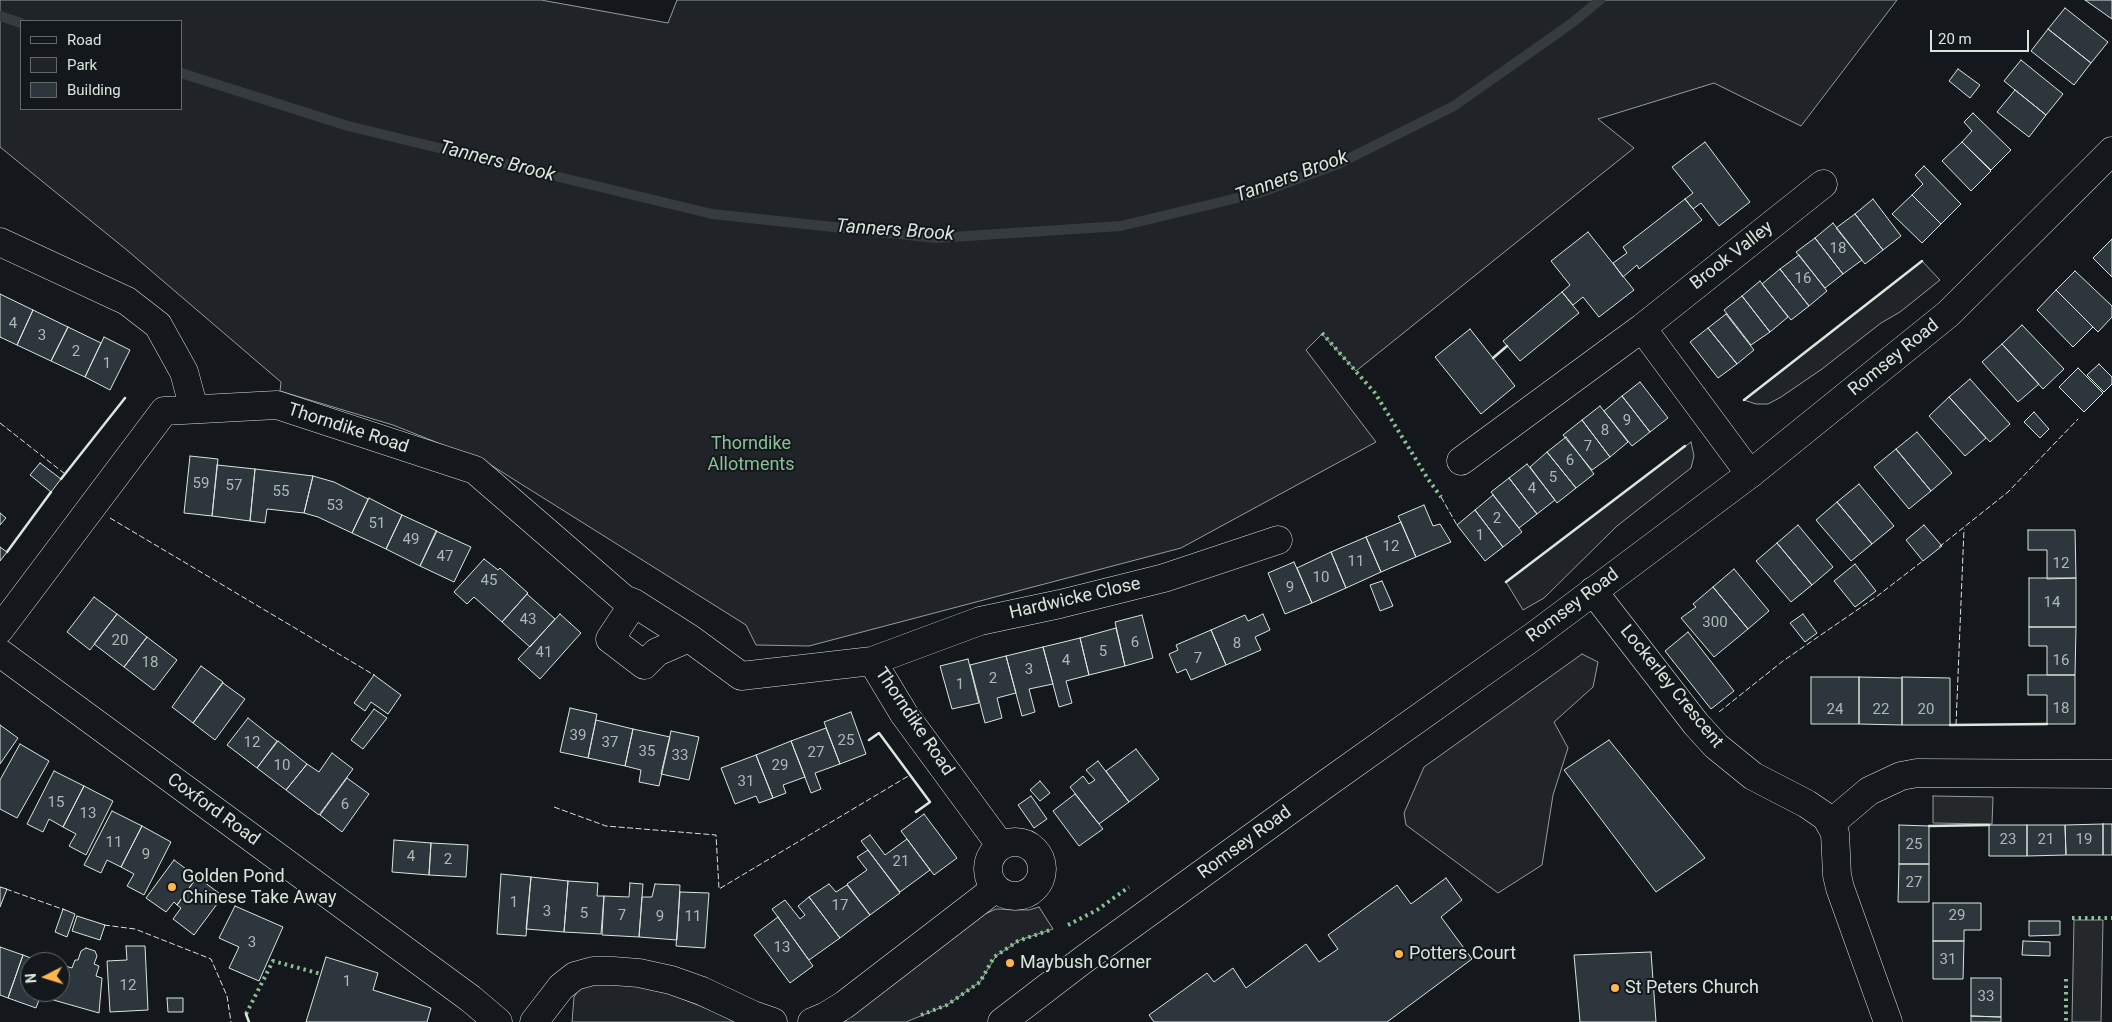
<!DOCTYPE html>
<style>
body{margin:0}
#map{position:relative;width:2112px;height:1022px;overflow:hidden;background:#14181c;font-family:Roboto,sans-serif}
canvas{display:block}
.legend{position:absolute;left:20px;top:20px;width:162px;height:90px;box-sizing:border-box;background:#14181c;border:1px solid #626a69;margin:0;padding:6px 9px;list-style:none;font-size:15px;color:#d8e6dc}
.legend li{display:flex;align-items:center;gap:10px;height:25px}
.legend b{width:25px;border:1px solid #626a69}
.north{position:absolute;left:20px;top:952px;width:50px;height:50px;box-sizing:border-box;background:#14181c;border:1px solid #626a69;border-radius:50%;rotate:265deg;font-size:14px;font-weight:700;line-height:20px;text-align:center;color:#d8e6dc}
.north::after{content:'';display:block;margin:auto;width:18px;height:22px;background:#ffb74d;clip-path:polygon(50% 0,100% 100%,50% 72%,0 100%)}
.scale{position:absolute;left:1930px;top:30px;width:99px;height:22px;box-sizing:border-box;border:2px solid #d8e6dc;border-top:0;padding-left:6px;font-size:15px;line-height:18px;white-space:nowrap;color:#d8e6dc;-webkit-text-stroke:4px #14181c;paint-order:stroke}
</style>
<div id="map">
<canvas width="2112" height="1022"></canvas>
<ul class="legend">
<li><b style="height:6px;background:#14181c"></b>Road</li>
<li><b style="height:14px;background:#202428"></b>Park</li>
<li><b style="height:14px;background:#2c363c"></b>Building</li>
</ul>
<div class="north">N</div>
<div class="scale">20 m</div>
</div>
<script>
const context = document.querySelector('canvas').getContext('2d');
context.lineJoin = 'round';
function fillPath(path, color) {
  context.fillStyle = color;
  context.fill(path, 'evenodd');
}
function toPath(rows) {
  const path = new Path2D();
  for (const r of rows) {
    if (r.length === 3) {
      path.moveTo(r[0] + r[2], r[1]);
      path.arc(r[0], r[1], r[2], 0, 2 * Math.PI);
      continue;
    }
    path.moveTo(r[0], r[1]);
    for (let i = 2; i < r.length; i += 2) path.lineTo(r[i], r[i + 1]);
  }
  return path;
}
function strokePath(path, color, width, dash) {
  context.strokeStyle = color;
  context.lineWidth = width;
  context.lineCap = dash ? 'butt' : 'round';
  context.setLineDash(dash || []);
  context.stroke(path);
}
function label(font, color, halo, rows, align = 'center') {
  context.font = font + ' Roboto,sans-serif';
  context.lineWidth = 4;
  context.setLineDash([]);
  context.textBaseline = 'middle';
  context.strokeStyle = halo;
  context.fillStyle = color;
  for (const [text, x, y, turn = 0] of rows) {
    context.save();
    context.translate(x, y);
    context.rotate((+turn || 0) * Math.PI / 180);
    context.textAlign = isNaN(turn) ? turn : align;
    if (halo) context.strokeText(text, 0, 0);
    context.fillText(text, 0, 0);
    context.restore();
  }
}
const green = toPath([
 [0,0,541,0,668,23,677,0,1897,0,1801,126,1714,83,1598,119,1634,148,1356,371,1322,334,1306,350,1376,442,1181,548,809,646,756,645,746,625,486,462,393,425,280,391,281,382,128,251,0,147,0,0],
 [21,21,181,21,181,109,21,109,21,21],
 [1922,261,1940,280,1900,312,1881,323,1822,369,1781,397,1768,404,1756,404,1744,400,1922,261],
 [1691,442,1694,456,1691,468,1617,526,1544,598,1523,610,1506,582,1691,442],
 [1582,654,1598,662,1593,687,1554,722,1568,748,1553,795,1542,865,1498,893,1406,825,1404,813,1424,767,1582,654],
 [1039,907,1053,929,1020,940,996,956,980,982,947,1005,906,1022,844,1022,985,914,996,909,1029,910,1039,907],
 [595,982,632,984,668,993,740,1022,572,1022,574,997,580,988,595,982]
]);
fillPath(green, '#202428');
strokePath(green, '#939e99', 1);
const parking = toPath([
 [1933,796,1993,797,1992,824,1933,823,1933,796],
 [2074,920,2103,920,2101,1022,2072,1022,2074,920]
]);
fillPath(parking, '#24282b');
strokePath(parking, '#939e99', 1);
strokePath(toPath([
 [0,16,21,23],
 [181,73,348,126,712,214,936,238,1121,226,1262,192,1338,164,1454,106,1572,23,1600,0]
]), '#363b3e', 10);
const building = toPath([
 [2085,0,2112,0,2112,19,2085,0],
 [2065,8,2108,42,2091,63,2048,29,2065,8],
 [2048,29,2091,63,2074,85,2031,51,2048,29],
 [2021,60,2063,94,2046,115,2004,81,2021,60],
 [1958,69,1980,85,1970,98,1949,81,1958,69],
 [2015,90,2046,115,2029,137,1997,112,2015,90],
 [1973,113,2011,150,1991,170,1962,142,1972,131,1964,122,1973,113],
 [1705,142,1750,202,1719,226,1701,203,1693,209,1685,199,1693,193,1672,167,1705,142],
 [1962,142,1991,171,1971,191,1942,161,1962,142],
 [1924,166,1961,204,1941,224,1912,195,1923,184,1915,175,1924,166],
 [1912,195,1941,224,1922,243,1892,214,1912,195],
 [1685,199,1702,220,1639,269,1637,265,1623,277,1613,263,1627,253,1623,247,1685,199],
 [1873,199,1901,236,1883,250,1855,214,1873,199],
 [1855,214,1883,250,1865,264,1836,228,1855,214],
 [1833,223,1862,260,1843,274,1815,238,1833,223],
 [1588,232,1634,290,1599,317,1583,297,1573,305,1562,292,1570,285,1551,261,1588,232],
 [1815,238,1843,274,1825,288,1796,252,1815,238],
 [2112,239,2112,277,2093,258,2112,239],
 [1799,255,1827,291,1809,306,1780,269,1799,255],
 [1780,269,1809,306,1791,320,1762,284,1780,269],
 [2075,271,2112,306,2112,317,2098,332,2056,290,2075,271],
 [1760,281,1788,317,1770,332,1742,296,1760,281],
 [2056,290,2093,327,2073,347,2037,310,2056,290],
 [1562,292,1579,313,1520,361,1503,341,1562,292],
 [0,294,33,310,17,345,0,337,0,294],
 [1742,296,1770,332,1751,345,1724,310,1742,296],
 [33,310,68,327,51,361,17,345,33,310],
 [1726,314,1754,350,1737,364,1708,328,1726,314],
 [2022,325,2064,369,2043,389,2002,344,2022,325],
 [68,327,101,343,85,377,51,361,68,327],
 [1708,328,1737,364,1718,378,1690,342,1708,328],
 [1470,329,1515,386,1481,414,1435,357,1470,329],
 [104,337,130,350,110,390,85,377,104,337],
 [2002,344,2039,384,2018,402,1982,362,2002,344],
 [2099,364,2112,377,2112,384,2104,392,2087,375,2099,364],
 [2078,368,2103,393,2084,412,2059,387,2078,368],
 [1970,379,2010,424,1990,442,1949,397,1970,379],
 [1640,382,1668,418,1650,432,1622,396,1640,382],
 [1622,396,1650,432,1632,446,1604,411,1622,396],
 [1949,397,1986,438,1965,456,1929,416,1949,397],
 [1600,406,1628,442,1610,457,1582,420,1600,406],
 [2034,412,2049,429,2040,438,2024,422,2034,412],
 [1582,420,1610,457,1592,470,1563,435,1582,420],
 [1917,432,1952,473,1931,491,1896,449,1917,432],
 [1566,437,1594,474,1576,488,1547,452,1566,437],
 [1896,449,1931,491,1909,509,1874,467,1896,449],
 [1547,452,1576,488,1557,503,1530,467,1547,452],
 [190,456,218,459,212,516,184,513,190,456],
 [40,463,61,479,51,492,30,475,40,463],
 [1527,464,1555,500,1537,514,1509,478,1527,464],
 [217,465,255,469,250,521,212,516,217,465],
 [255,469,313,476,304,513,267,509,265,523,250,521,255,469],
 [313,476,334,482,368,499,352,533,318,517,304,513,313,476],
 [1509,478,1537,514,1519,528,1491,492,1509,478],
 [1859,484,1894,526,1872,544,1837,502,1859,484],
 [1493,495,1522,532,1503,547,1475,510,1493,495],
 [369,498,402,515,386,549,352,533,369,498],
 [1837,502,1872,544,1851,561,1816,520,1837,502],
 [1424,505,1433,526,1440,524,1451,542,1416,557,1398,516,1424,505],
 [1475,510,1503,547,1485,561,1457,525,1475,510],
 [0,513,6,518,0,525,0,513],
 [402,515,437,531,420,566,386,549,402,515],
 [1401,522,1416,557,1381,572,1366,537,1401,522],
 [1798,525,1833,567,1812,585,1777,543,1798,525],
 [1924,525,1942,546,1923,561,1906,540,1924,525],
 [2028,530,2075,530,2076,578,2047,579,2047,550,2028,550,2028,530],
 [436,531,471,547,454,582,420,566,436,531],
 [1366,537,1381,572,1346,588,1331,552,1366,537],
 [1777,543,1812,585,1791,602,1756,561,1777,543],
 [0,547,7,552,0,561,0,547],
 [1331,552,1346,588,1312,603,1297,568,1331,552],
 [484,559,498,570,500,568,528,593,502,622,474,597,467,604,454,592,484,559],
 [1294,562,1312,603,1285,614,1268,573,1294,562],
 [1855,564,1876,591,1855,607,1834,581,1855,564],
 [1734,569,1769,611,1748,629,1713,587,1734,569],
 [2029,578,2076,578,2076,627,2029,627,2029,578],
 [1382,581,1393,606,1380,611,1370,585,1382,581],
 [1713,587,1748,629,1714,657,1681,618,1696,607,1693,604,1713,587],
 [527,594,555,619,530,647,502,622,527,594],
 [94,597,117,614,90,650,67,632,94,597],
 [117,614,147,637,124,667,94,644,117,614],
 [560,614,581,633,540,679,518,659,560,614],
 [1263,614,1270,630,1255,637,1261,650,1226,665,1211,630,1245,615,1248,621,1263,614],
 [1803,614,1817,633,1805,642,1790,623,1803,614],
 [1142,615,1153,658,1125,666,1115,622,1142,615],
 [2029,627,2076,627,2075,675,2047,675,2047,646,2029,646,2029,627],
 [1116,628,1125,666,1089,675,1080,638,1116,628],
 [1211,630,1226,665,1191,680,1186,669,1177,673,1169,654,1178,650,1176,645,1211,630],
 [1688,632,1734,691,1711,709,1665,651,1688,632],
 [147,637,177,660,154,690,124,667,147,637],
 [1080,638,1089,675,1066,681,1072,703,1059,707,1043,647,1080,638],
 [1043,647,1053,684,1029,689,1035,712,1022,716,1006,656,1043,647],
 [1006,656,1016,693,997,698,1002,718,985,723,970,665,1006,656],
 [968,659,979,703,952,709,940,666,968,659],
 [201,666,223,682,193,723,172,707,201,666],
 [374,675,401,695,388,714,371,702,365,711,354,703,374,675],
 [2028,675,2075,675,2075,724,2047,724,2047,695,2028,695,2028,675],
 [1811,677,1859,677,1859,724,1811,724,1811,677],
 [1859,677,1902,678,1902,725,1859,724,1859,677],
 [1902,677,1950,678,1950,725,1902,725,1902,677],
 [223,683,245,699,215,740,193,723,223,683],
 [570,708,597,714,588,758,560,752,570,708],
 [374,709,387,718,363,749,351,740,374,709],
 [851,712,866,754,840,764,824,722,851,712],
 [248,718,277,741,257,768,227,745,248,718],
 [596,720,633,729,625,766,588,758,596,720],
 [0,725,18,738,0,764,0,725],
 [826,728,840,764,815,773,821,789,811,793,791,741,826,728],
 [633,729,670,737,659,786,639,782,641,770,625,766,633,729],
 [671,731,699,737,689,780,661,774,671,731],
 [1609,740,1705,858,1656,892,1564,770,1609,740],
 [278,741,307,764,286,790,257,768,278,741],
 [791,741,805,777,783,785,786,793,773,798,756,755,791,741],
 [20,744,49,761,17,818,0,809,0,780,20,744],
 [1136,749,1159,779,1129,802,1106,771,1136,749],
 [332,753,353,769,319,815,286,790,307,764,319,772,332,753],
 [756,755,773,798,759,803,756,796,735,804,721,768,756,755],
 [1098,761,1129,802,1099,824,1070,787,1083,776,1089,784,1095,780,1086,770,1098,761],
 [54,771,84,786,63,827,49,819,43,832,27,824,54,771],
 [347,778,369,794,342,832,320,815,347,778],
 [1040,781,1050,793,1040,801,1030,790,1040,781],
 [84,786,113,801,86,855,69,846,76,834,63,827,84,786],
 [1075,794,1103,829,1079,846,1053,811,1075,794],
 [1031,796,1047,819,1034,828,1018,805,1031,796],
 [112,811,142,826,121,867,107,860,101,873,84,865,112,811],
 [924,814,957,858,934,875,901,831,924,814],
 [2103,824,2103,855,2066,855,2065,825,2103,824],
 [2103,824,2112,824,2112,855,2103,855,2103,824],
 [1899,825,1929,826,1929,864,1899,864,1899,825],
 [1989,825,2027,825,2027,856,1989,856,1989,825],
 [2027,825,2065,825,2066,855,2027,856,2027,825],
 [142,826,171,842,144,895,127,886,134,874,121,867,142,826],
 [870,835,885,855,907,839,930,870,900,892,861,841,870,835],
 [394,840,431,843,429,875,392,872,394,840],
 [431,843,468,845,466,877,429,875,431,843],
 [868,850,900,893,870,915,847,884,867,870,857,857,868,850],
 [174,860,197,877,177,905,174,902,166,912,146,898,174,860],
 [1899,864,1929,864,1929,902,1898,902,1899,864],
 [501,874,531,877,526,936,497,934,501,874],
 [197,877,223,896,194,935,173,919,181,908,177,905,197,877],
 [531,877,568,881,564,932,526,929,531,877],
 [1446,878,1462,900,1441,917,1472,959,1387,1022,1154,1022,1149,1015,1207,973,1214,982,1233,968,1246,988,1306,944,1319,962,1338,949,1328,935,1397,885,1411,904,1446,878],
 [568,881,598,883,597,896,604,896,601,934,564,932,568,881],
 [630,883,643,884,639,937,602,935,604,896,629,897,630,883],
 [655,884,680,885,677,940,639,937,642,897,652,897,655,884],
 [829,884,836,892,847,885,870,915,840,938,809,897,829,884],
 [0,887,7,889,0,907,0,887],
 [680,892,709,893,705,948,676,946,680,892],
 [809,897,840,938,809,960,772,909,785,900,800,919,805,915,798,906,809,897],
 [1933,903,1981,903,1981,930,1964,930,1964,941,1933,941,1933,903],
 [235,906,283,927,259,981,229,968,239,947,219,938,235,906],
 [63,909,75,914,67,937,55,932,63,909],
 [77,916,105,925,100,940,72,931,77,916],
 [778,917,813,966,790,983,754,935,778,917],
 [2029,921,2060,921,2060,935,2029,936,2029,921],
 [1933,941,1964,941,1963,979,1933,979,1933,941],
 [2023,941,2050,942,2050,956,2022,955,2023,941],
 [126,946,145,946,148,1010,110,1012,107,961,127,960,126,946],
 [0,947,23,955,8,998,0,995,0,947],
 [86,948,95,951,97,956,94,964,99,966,96,976,102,978,99,1013,50,999,52,992,60,992,60,971,62,965,72,968,75,960,78,960,81,951,86,948],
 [1651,952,1656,1022,1580,1022,1574,955,1651,952],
 [23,955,41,962,30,962,30,992,42,992,36,1008,8,998,23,955],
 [326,957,378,973,373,990,431,1008,427,1022,306,1022,326,957],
 [1971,978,2001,978,2001,1017,1971,1016,1971,978],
 [167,998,183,998,183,1012,168,1012,167,998],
 [1971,1016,2001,1017,2001,1022,1971,1022,1971,1016]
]);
fillPath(building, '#2c363c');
strokePath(building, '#d8e6dc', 1);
const street = toPath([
 [0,242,127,301,158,325,184,372,194,409],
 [1642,328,1750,474],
 [1461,461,1642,328,1823,184],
 [1593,591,1696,724,1716,746,1753,776,1807,804,1826,817,1830,824,1835,833,1837,875,1840,888,1888,1022],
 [634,603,610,639,644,665,657,652,689,638],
 [0,629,164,411,277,405,475,470,624,599,634,603,689,638,741,676,872,661,904,714,1001,846],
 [872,661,980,621,1060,604,1164,578,1278,540],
 [1830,824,1869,791,1901,776,1917,773,2112,774],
 [1015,869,27],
 [534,1022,561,987,575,976,593,971,613,971,639,973,671,980,702,991,753,1015,773,1022],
 [812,1022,826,1016,844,1005,996,888]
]);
const secondary = toPath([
 [0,653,471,999,498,1022]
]);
const primary = toPath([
 [1002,1022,1083,960,1323,786,1534,636,1750,474,1948,314,2112,151]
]);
strokePath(street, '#d8e6dc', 29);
strokePath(secondary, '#d8e6dc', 29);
strokePath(primary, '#d8e6dc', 29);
strokePath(street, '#14181c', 28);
strokePath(secondary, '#14181c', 28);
strokePath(primary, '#14181c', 28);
strokePath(toPath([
 [1322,333,1375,393,1428,479,1441,497],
 [2072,918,2112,918],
 [1068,925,1097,910,1129,887],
 [2066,979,2066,1022],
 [246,1014,273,961,321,974],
 [921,1015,947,1005,980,982,994,957,1018,941,1053,929]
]), '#8ac095', 4, [2.5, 4]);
strokePath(toPath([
 [0,423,65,474],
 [1441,497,1457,525],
 [110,518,374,675],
 [1939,547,2008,492,2078,419],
 [1719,712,1783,661,1876,597,1924,560],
 [1956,725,1964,529],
 [554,807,606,826,716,835,719,889,910,775],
 [6,889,65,910],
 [104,925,135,929,211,959,227,996,231,1022]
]), '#d8e6dc', 1, [6, 2.5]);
strokePath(toPath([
 [1493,358,1507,346],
 [1744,400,1922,261],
 [61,479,125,398],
 [7,552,51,492],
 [1506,582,1685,446],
 [1950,725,2047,724],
 [869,740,879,733,930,802,916,812],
 [1929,826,1989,825],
 [246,1014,249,1022]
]), '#d8e6dc', 2.5);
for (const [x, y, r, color] of [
 [172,887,5,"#ffb74d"],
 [1399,954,5,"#ffb74d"],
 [1010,963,5,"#ffb74d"],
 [1615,988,5,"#ffb74d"]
]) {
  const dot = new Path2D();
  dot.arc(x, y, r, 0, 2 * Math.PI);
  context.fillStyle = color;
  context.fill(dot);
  strokePath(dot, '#14181c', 2);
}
label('15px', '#adbab4', null, [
 ["18",1838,249],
 ["16",1803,279],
 ["4",13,324],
 ["3",42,336],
 ["2",76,352],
 ["1",107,364],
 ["9",1627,421],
 ["8",1605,431],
 ["7",1588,447],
 ["6",1570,461],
 ["5",1553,478],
 ["59",201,484],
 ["57",234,486],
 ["4",1532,489],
 ["55",281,492],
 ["53",335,506],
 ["2",1497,519],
 ["51",377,524],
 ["1",1480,536],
 ["49",411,540],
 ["12",1391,547],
 ["47",445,557],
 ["11",1356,562],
 ["12",2061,564],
 ["10",1321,578],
 ["45",489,581],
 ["9",1290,588],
 ["14",2052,603],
 ["43",528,620],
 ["300",1715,623],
 ["20",120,641],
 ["6",1135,643],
 ["8",1237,644],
 ["5",1103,652],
 ["41",544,653],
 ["7",1198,659],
 ["4",1066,661],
 ["16",2061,661],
 ["18",150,663],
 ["3",1029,670],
 ["2",993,679],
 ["1",960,685],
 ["18",2061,709],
 ["24",1835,710],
 ["22",1881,710],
 ["20",1926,710],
 ["39",578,736],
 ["25",846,741],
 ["12",252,743],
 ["37",610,743],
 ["35",647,752],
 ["27",816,753],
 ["33",680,756],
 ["10",282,766],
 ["29",780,766],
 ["31",746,782],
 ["15",56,803],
 ["6",345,805],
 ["13",88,814],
 ["23",2008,840],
 ["21",2046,840],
 ["19",2084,840],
 ["11",114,843],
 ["25",1914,845],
 ["9",146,855],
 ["4",411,857],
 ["2",448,860],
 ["21",901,862],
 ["27",1914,883],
 ["1",514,903],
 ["17",840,906],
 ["3",547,912],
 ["5",584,914],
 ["7",622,916],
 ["29",1957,916],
 ["9",660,917],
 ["11",693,917],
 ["3",252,943],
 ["13",782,948],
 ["31",1948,960],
 ["1",347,982],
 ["12",128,986],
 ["33",1986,997]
]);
label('18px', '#d8e6dc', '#14181c', [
 ["Brook Valley",1732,256,-38],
 ["Romsey Road",1894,358,-39],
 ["Thorndike Road",348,429,18],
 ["Hardwicke Close",1075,599,-13],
 ["Romsey Road",1573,606,-37],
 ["Lockerley Crescent",1671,687,51],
 ["Thorndike Road",914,722,56],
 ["Coxford Road",213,810,36],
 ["Romsey Road",1245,843,-36]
]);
label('18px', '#8ac095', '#14181c', [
 ["Thorndike",751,444],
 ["Allotments",751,465]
]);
label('18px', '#d8e6dc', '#14181c', [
 ["Golden Pond",182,877],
 ["Chinese Take Away",182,898],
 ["Potters Court",1409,954],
 ["Maybush Corner",1020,963],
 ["St Peters Church",1625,988]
], 'left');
label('italic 19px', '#d8e6dc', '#14181c', [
 ["Tanners Brook",497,162,14],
 ["Tanners Brook",1292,177,-20],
 ["Tanners Brook",895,231,4]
]);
</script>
